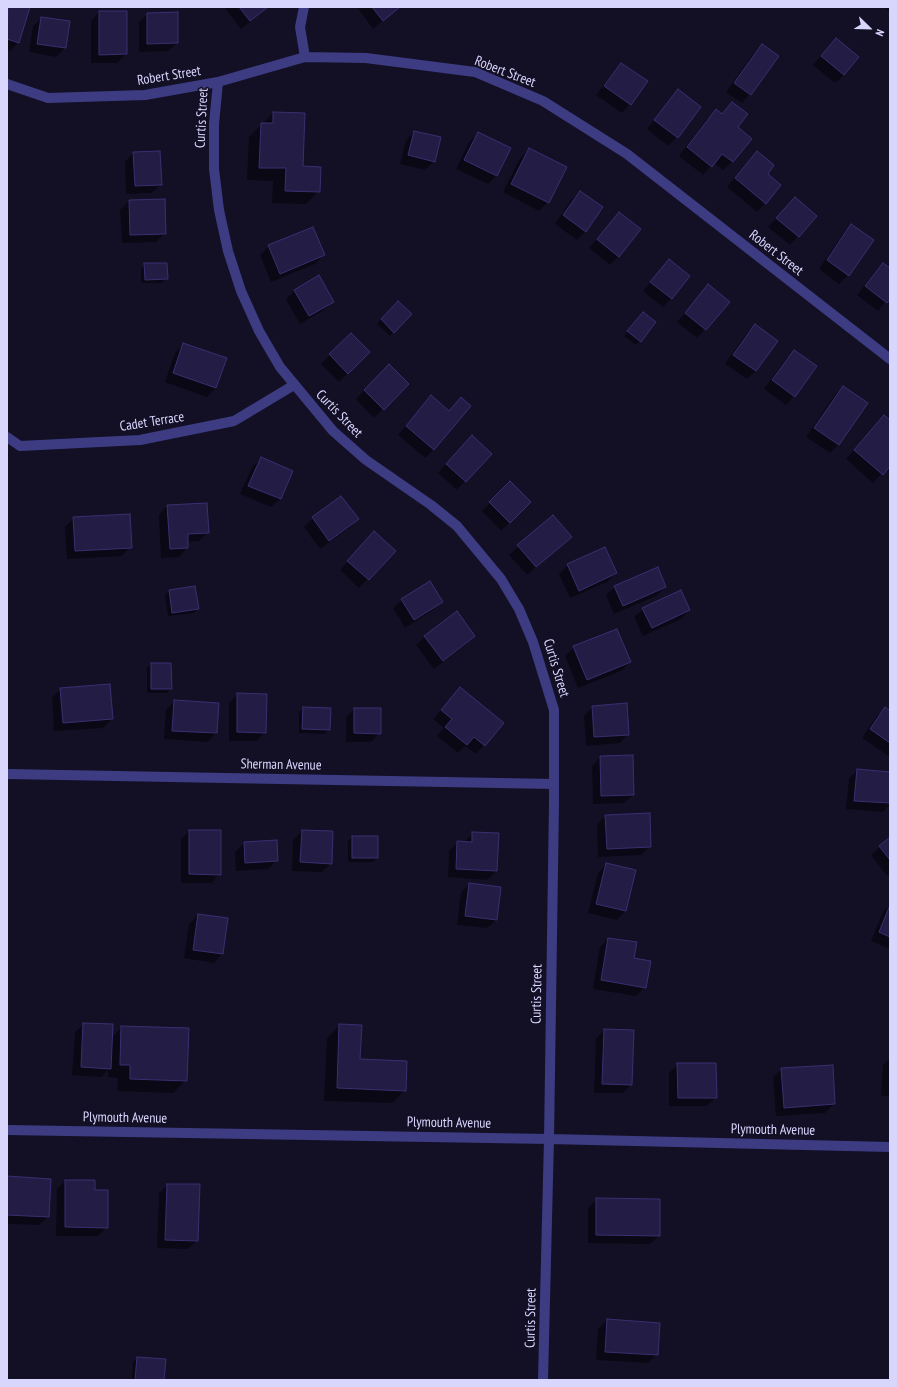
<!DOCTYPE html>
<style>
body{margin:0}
#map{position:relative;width:897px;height:1387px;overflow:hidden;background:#131026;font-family:"PT Sans Narrow",sans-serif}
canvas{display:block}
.frame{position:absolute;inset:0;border:8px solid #d9d6fe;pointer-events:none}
.north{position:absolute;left:849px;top:8px;width:40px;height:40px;-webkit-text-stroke:3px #131026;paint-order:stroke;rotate:113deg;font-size:11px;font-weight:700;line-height:16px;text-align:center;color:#d9d6fe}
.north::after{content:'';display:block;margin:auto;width:14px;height:18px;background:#d9d6fe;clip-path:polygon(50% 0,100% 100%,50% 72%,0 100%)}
</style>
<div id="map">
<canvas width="897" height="1387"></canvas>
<div class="frame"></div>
<div class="north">N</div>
</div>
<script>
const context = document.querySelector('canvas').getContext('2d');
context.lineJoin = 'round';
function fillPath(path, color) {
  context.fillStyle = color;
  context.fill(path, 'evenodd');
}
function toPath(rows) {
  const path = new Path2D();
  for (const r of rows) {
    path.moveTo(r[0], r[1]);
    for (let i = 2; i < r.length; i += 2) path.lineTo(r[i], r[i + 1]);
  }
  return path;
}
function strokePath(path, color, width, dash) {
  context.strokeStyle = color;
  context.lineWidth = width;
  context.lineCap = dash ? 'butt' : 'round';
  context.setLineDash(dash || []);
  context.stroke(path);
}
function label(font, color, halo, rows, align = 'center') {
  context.font = font + ' "PT Sans Narrow",sans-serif';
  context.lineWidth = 3;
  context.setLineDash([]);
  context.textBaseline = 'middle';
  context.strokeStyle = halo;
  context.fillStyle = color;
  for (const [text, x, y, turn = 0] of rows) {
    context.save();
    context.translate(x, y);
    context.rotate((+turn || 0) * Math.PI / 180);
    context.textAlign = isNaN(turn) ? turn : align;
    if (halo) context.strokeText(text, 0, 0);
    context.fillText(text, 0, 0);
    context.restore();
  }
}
fillPath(toPath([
 [7,7,29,7,19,42,10,51,7,50],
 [224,7,268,7,241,29],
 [357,7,399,7,373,29],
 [884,7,890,7,890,12],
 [99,12,126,54,117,63,91,63,91,21],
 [148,14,177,43,168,51,139,52,139,22],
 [42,18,65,48,56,57,29,52,33,26],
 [836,39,844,75,835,83,813,65],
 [762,45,750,94,742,103,726,92,753,54],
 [621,64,630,104,622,113,596,95,613,73],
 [678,90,677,137,668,146,647,129,670,99],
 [732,103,736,128,750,139,732,162,723,170,714,163,703,175,679,156,707,119,716,111,721,115],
 [273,113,302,167,319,191,306,204,272,203,273,181,247,180,249,137],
 [414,132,434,161,425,170,400,164,406,140],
 [478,134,497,175,488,184,456,169,469,142],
 [529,149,548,202,539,211,503,192,520,158],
 [757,152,767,174,765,203,757,212,727,187],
 [133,153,161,184,152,193,126,194,125,162],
 [580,192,586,231,577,240,555,224,571,200],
 [795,198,816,216,790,245,768,227],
 [164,200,165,233,156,242,122,243,120,210,129,201],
 [619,213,619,255,597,238],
 [851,226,848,275,839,284,819,269,843,234],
 [596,240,618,257,610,265,589,248],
 [269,246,323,255,315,264,271,282,260,255],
 [669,261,689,277,671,299,663,307,643,291],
 [145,264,166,279,162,283,141,283,141,269],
 [883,264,890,269,890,297,878,311,857,295,874,273],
 [708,286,728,302,697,338,677,322],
 [294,291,333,302,324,310,300,324,286,299],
 [398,302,411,314,390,336,377,324],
 [643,313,655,322,636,345,624,336],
 [755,326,777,341,756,371,747,379,725,364,746,334],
 [351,334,369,352,339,382,321,364],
 [184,344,216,388,207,397,165,382,175,353],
 [794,351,794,396,786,405,764,389,785,360],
 [389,365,408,384,374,418,356,399],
 [843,387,867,404,838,445,830,453,806,437,834,396],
 [461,399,434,449,425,458,398,435,423,405,448,411],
 [884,416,890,421,890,464,873,483,846,459],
 [463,445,465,481,457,490,438,473],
 [261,458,292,471,280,499,271,507,240,494,252,467],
 [510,482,530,502,501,531,482,511],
 [341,497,358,519,349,528,320,549,304,527,313,518],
 [167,506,208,532,199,541,187,542,187,548,179,557,161,558,159,515],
 [553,516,570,537,527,575,509,555],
 [74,518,130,547,122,556,67,559,65,527],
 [366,541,394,551,359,588,340,570],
 [568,565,616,573,607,582,570,598,559,574],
 [615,587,665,587,656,596,614,614,606,595],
 [169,591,198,609,194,613,168,616,165,595],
 [402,600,441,602,433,610,405,628,393,608],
 [643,609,689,610,681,619,643,636,634,617],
 [474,636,465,645,434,669,416,645,425,637],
 [574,647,630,662,621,671,578,688,565,656],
 [151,664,171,688,167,693,147,693,147,668],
 [460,688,503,723,476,754,465,746,458,753,437,736,444,728,433,719],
 [61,689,112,719,103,728,54,731,52,697],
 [238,694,265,732,257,741,229,741,229,703],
 [175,701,216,733,208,742,164,739,166,710],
 [592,707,628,734,620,743,586,746,584,716],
 [304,708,329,730,325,734,299,733,299,712],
 [355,709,380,733,371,742,346,742,346,717],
 [885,709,890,712,890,757,862,738,876,717],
 [600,757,633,795,624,803,593,804,592,766],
 [857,770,890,773,890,804,883,812,846,809,849,779],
 [605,816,650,846,641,855,598,857,597,825],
 [190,831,220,874,211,883,181,883,181,839],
 [302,831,331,863,322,872,292,871,293,840],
 [473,833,496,871,487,880,448,877,449,851,458,842,464,842],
 [352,837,377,858,373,862,348,862,348,841],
 [890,838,890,874,887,876,871,855],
 [276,841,277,860,268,869,236,871,235,852,244,843],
 [606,864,635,871,625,911,617,920,588,913,598,873],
 [469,884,496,920,487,928,457,925,461,893],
 [890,905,890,949,871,941,883,912],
 [198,915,227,919,222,954,214,963,184,958,189,924],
 [608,939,633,959,645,987,636,996,593,989,600,947],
 [84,1024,112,1037,122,1027,186,1080,173,1093,117,1091,118,1078,108,1077,108,1070,101,1077,72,1075,75,1032],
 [340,1025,359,1060,405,1090,392,1103,324,1101,327,1038],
 [604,1030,631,1085,623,1093,594,1093,596,1039],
 [890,1058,890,1096,881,1096,883,1065],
 [678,1064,716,1097,707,1106,669,1106,669,1073],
 [832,1066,834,1104,825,1113,776,1116,773,1077,782,1069],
 [7,1177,48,1217,39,1225,7,1224],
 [65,1181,94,1191,107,1227,98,1236,56,1236,57,1189],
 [168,1185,197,1240,188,1249,157,1248,159,1193],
 [597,1199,659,1236,650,1244,588,1243,588,1208],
 [607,1320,657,1354,648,1363,596,1360,598,1329],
 [137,1358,163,1380,132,1380,133,1362]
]), '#0007');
const building = toPath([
 [8,7,30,7,19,43,7,39,8,7],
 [239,7,268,7,250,21,239,7],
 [372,7,400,7,383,21,372,7],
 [99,11,127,11,127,54,99,55,99,11],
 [178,12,178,43,147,44,147,13,178,12],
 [41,17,70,21,66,48,37,44,41,17],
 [836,38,859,57,844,75,821,56,836,38],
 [762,44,779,56,751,95,734,83,762,44],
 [621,63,648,81,631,105,604,86,621,63],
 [678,89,701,107,678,138,654,120,678,89],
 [732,102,748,114,738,127,752,139,733,162,722,154,712,167,687,147,716,109,722,114,732,102],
 [273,112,305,113,303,166,321,167,320,192,285,191,286,168,259,168,261,123,273,123,273,112],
 [414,131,441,137,435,162,408,155,414,131],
 [478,132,511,148,497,176,464,160,478,132],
 [529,148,567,167,549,203,511,184,529,148],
 [160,151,162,185,135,186,133,152,160,151],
 [757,151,774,165,768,174,781,185,766,204,735,178,757,151],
 [580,191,603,207,586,232,563,215,580,191],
 [795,197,817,216,799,237,776,218,795,197],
 [165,199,166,234,130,235,129,200,165,199],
 [619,212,641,229,619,257,597,239,619,212],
 [851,224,874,240,849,276,827,260,851,224],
 [313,227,325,255,280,274,268,245,313,227],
 [669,259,690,276,672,299,650,282,669,259],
 [144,263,167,263,168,279,145,280,144,263],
 [883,263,890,268,890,299,887,303,865,286,883,263],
 [319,275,334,302,309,316,294,290,319,275],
 [708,284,730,302,706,330,685,313,708,284],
 [398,301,412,314,394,333,381,319,398,301],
 [643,312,656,322,641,342,627,331,643,312],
 [755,324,778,341,756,371,733,355,755,324],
 [351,333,370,352,348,374,329,354,351,333],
 [183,343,227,358,216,388,173,373,183,343],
 [794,350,817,366,795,397,772,380,794,350],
 [389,364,409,384,384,410,364,390,389,364],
 [843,386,868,403,839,445,814,428,843,386],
 [431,395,449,411,461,397,471,406,434,450,406,426,431,395],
 [884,415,890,420,890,466,883,475,854,450,884,415],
 [472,435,492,454,466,482,446,464,472,435],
 [261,457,293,471,281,499,248,486,261,457],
 [510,481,531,502,510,523,489,502,510,481],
 [341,496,359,519,329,541,312,517,341,496],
 [207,503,209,533,188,534,188,548,170,549,167,505,207,503],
 [130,514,132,548,75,551,73,517,130,514],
 [553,515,572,537,536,567,517,545,553,515],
 [374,531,396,551,369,580,347,561,374,531],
 [605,547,617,573,579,591,567,564,605,547],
 [658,567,666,587,623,606,614,586,658,567],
 [430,581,443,602,414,620,401,599,430,581],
 [195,586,199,609,172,613,169,590,195,586],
 [681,590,690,610,652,628,642,608,681,590],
 [457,611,475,636,443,661,424,636,457,611],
 [617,629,631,662,587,680,573,646,617,629],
 [151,663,171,663,172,689,151,689,151,663],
 [110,684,113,719,63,723,60,688,110,684],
 [460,687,504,723,485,746,474,737,467,745,445,727,452,719,441,710,460,687],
 [237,693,267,694,266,733,237,732,237,693],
 [174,700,219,703,217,733,172,731,174,700],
 [627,703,629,735,594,737,592,706,627,703],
 [303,707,331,708,330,730,302,729,303,707],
 [885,707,890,711,890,743,870,729,885,707],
 [354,708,381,708,381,734,354,733,354,708],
 [633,755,634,795,601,796,600,756,633,755],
 [857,769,890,772,890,803,854,801,857,769],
 [650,813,651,847,607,849,605,815,650,813],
 [189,830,221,830,221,875,189,874,189,830],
 [302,830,333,831,332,864,300,862,302,830],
 [472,832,499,833,497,871,456,869,457,841,472,842,472,832],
 [352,836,378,836,378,858,352,858,352,836],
 [890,837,890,860,879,846,890,837],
 [277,840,278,861,245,863,244,842,277,840],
 [606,863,636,870,626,911,596,904,606,863],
 [469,883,501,887,497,920,465,916,469,883],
 [890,905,890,937,879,932,890,905],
 [198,914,228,918,223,954,193,950,198,914],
 [608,938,637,942,634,958,651,961,646,988,601,980,608,938],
 [83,1023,113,1024,111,1069,81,1067,83,1023],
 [339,1024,362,1025,360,1059,407,1061,406,1091,337,1088,339,1024],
 [121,1026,189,1028,187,1081,130,1079,130,1065,120,1065,121,1026],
 [604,1029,634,1030,632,1085,602,1084,604,1029],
 [677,1063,716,1063,717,1098,678,1098,677,1063],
 [833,1065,835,1104,784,1108,781,1068,833,1065],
 [7,1176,51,1179,49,1217,7,1215,7,1176],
 [65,1180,95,1180,95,1190,108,1190,108,1228,65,1227,65,1180],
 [167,1184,200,1184,198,1241,165,1240,167,1184],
 [596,1198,660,1199,660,1236,596,1235,596,1198],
 [607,1319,660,1323,658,1355,605,1352,607,1319],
 [137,1357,166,1359,164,1380,135,1380,137,1357]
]);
fillPath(building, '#231d46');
strokePath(building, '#3a2f71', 1);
strokePath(toPath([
 [304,7,300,27,305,57],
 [218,82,214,124,214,169,219,210,228,251,241,291,259,331,280,367,333,431,366,460,431,505,457,526,501,579,519,609,533,642,554,710,554,802,549,1139,543,1380],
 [7,84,48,98,145,95,218,82,305,57,366,58,475,72,543,101,627,154,890,359],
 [7,437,20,446,140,440,234,421,294,385],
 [7,774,554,784],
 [7,1130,549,1139,890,1147]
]), '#3d3c83', 10);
label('14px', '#d9d6fe', '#131026', [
 ["Robert Street",505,72,21],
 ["Robert Street",169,76,-9],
 ["Curtis Street",202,118,-87],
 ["Robert Street",776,253,38],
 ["Curtis Street",339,414,46],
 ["Cadet Terrace",152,422,-9],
 ["Curtis Street",556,668,73],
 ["Sherman Avenue",281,765,1],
 ["Curtis Street",537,994,-89],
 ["Plymouth Avenue",125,1118,1],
 ["Plymouth Avenue",449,1123,1],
 ["Plymouth Avenue",773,1130,1],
 ["Curtis Street",531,1318,-89]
]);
</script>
